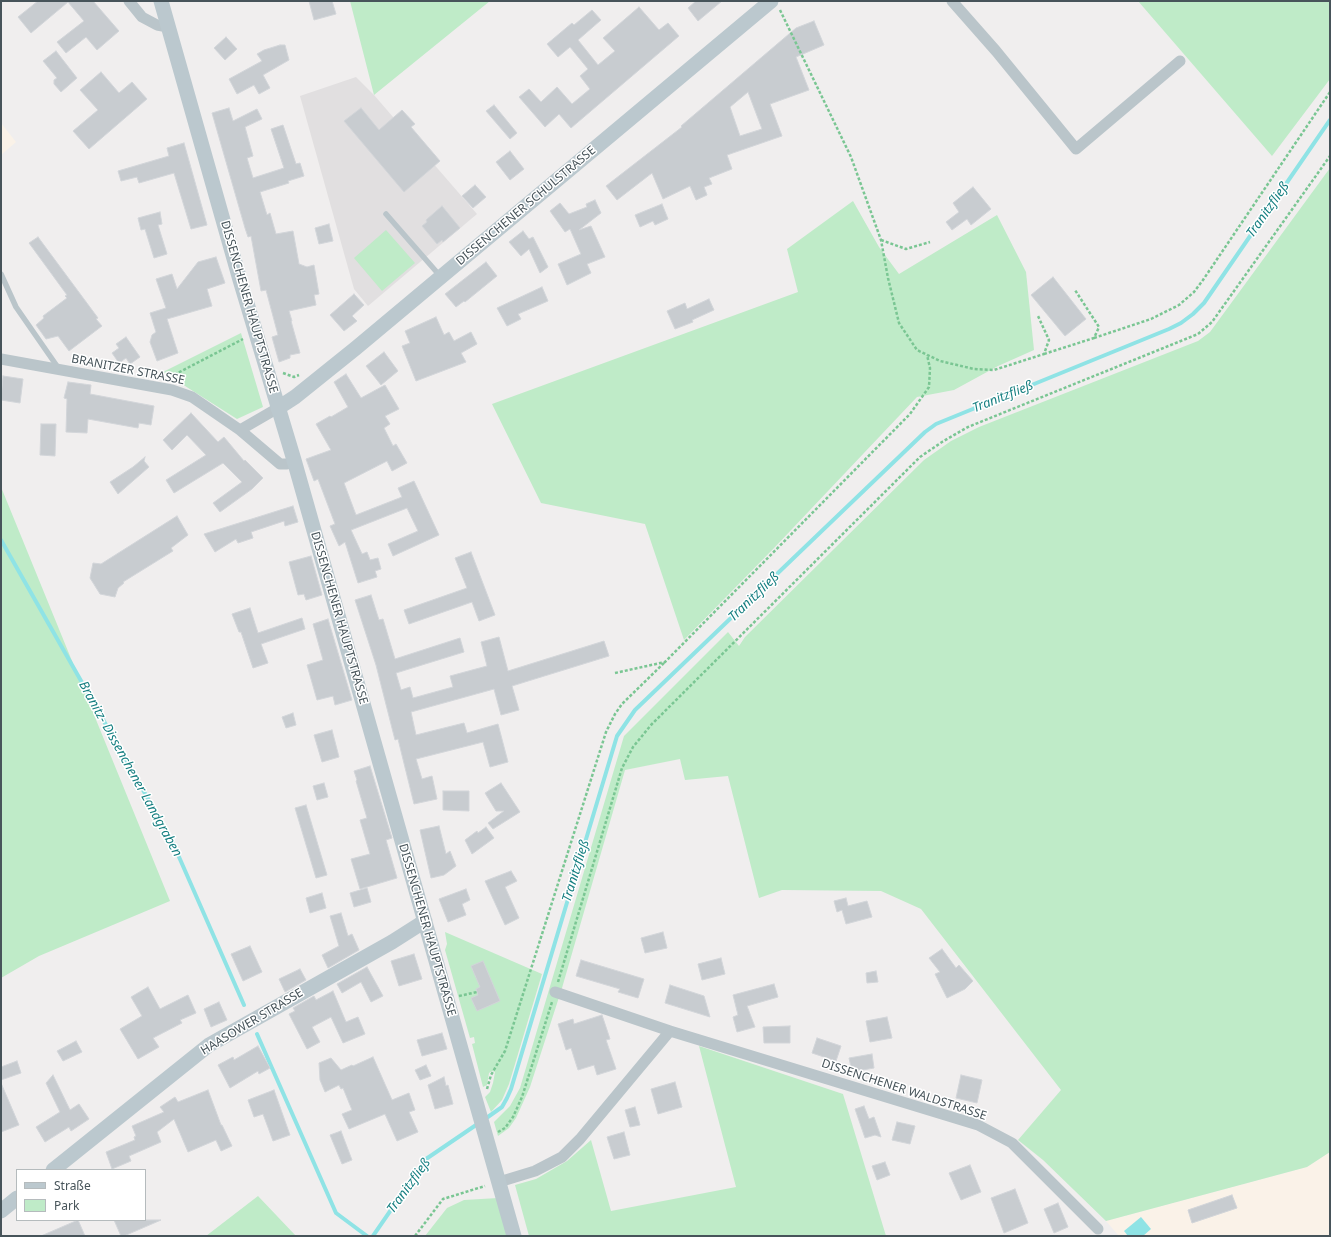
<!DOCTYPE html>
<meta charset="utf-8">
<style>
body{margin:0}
#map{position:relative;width:1331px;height:1237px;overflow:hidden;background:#f0eeee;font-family:"Noto Sans",sans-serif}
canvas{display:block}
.frame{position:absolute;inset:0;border:2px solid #47545a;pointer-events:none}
.legend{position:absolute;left:16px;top:1169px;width:130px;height:52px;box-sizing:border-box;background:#fff;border:1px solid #b5bbbd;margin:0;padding:5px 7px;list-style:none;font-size:12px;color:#47545a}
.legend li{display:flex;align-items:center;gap:8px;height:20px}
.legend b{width:20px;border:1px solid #b5bbbd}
</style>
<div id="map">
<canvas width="1331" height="1237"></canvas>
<div class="frame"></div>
<ul class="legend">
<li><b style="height:5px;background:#bbc8ce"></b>Straße</li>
<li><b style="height:11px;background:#bfebc8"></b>Park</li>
</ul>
</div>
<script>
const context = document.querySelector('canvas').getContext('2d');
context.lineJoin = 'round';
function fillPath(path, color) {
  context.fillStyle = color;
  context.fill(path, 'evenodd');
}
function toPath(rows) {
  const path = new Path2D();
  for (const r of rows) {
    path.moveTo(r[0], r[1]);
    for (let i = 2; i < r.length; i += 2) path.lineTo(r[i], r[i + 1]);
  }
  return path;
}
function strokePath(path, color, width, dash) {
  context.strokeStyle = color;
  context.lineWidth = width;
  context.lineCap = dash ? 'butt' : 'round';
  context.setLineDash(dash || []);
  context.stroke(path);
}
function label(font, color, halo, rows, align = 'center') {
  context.font = font + ' "Noto Sans",sans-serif';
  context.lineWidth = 3;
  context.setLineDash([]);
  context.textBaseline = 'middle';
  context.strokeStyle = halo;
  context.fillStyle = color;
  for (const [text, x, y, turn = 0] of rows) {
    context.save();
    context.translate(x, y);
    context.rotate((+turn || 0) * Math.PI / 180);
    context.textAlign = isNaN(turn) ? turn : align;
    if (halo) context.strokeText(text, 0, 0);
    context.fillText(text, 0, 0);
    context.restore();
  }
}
fillPath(toPath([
 [1,123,16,142,1,155],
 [1330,1152,1330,1236,1119,1236,1106,1221,1307,1167]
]), '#faf2e8');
fillPath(toPath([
 [356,77,374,95,477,214,368,306,354,289,300,96]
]), '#e1dfe0');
fillPath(toPath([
 [350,1,490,1,374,95],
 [1138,1,1330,1,1330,79,1272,156],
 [1330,168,1330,1152,1307,1167,1106,1221,1043,1160,1018,1140,1061,1090,921,909,881,891,782,890,759,898,728,776,685,780,680,759,625,770,562,988,530,1087,516,1118,509,1128,498,1136,494,1122,510,1106,520,1088,624,736,728,632,739,646,745,637,924,460,951,441,979,427,1198,341,1210,332],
 [853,201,879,247,899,274,997,215,1026,272,1034,350,998,366,954,390,917,397,775,547,684,640,645,524,541,503,492,404,798,292,787,249],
 [386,230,415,263,382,291,354,258],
 [241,333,263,407,237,419,163,372],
 [1,487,170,901,39,956,1,978],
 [445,932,542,974,509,1084,502,1100,491,1112,485,1097,490,1092,493,1083,495,1072,492,1071,489,1073,487,1085,483,1087,472,1044,475,1043,474,1037,470,1038,445,950,447,944],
 [699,1046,843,1094,886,1236,529,1236,515,1185,536,1179,567,1161,591,1140,611,1211,736,1187],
 [258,1196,296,1236,206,1236],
 [498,1198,509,1236,425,1236,447,1208,464,1200]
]), '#bfebc8');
fillPath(toPath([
 [1141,1217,1151,1229,1143,1236,1128,1236,1124,1231]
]), '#8fe3e5');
strokePath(toPath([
 [1,540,172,841,244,1005],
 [257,1034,336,1213,367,1236],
 [485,1119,502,1107,507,1098,511,1089,617,736,635,710,925,432,936,424,1169,329,1181,323,1193,314,1204,303,1330,120],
 [373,1236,426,1159,479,1123]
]), '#8fe3e5', 4);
const building = toPath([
 [38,1,93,1,119,31,97,50,86,37,66,53,57,42,84,21,68,2,31,33,18,17,38,1],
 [309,1,332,1,336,14,314,20,309,1],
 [696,1,722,1,698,21,688,8,696,1],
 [639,7,659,30,668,23,679,36,571,128,559,114,545,127,519,97,529,89,541,102,557,87,572,104,590,89,580,76,588,69,570,47,558,57,547,44,572,23,574,25,592,10,601,20,578,40,598,65,615,51,603,38,639,7],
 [814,21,824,45,796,57,809,90,770,104,782,136,727,155,732,169,709,178,712,184,704,187,707,195,696,200,690,186,663,199,652,173,617,200,606,186,682,127,681,126,796,28,814,21],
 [748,92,762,129,740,136,730,107,748,92],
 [226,37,237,49,225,60,214,48,226,37],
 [280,45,285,45,289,60,263,75,270,88,259,94,254,85,237,94,229,79,262,61,257,54,264,50,280,45],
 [56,51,77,78,61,92,54,84,54,80,57,78,43,61,56,51],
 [101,72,119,93,132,82,147,99,89,149,73,131,98,110,80,90,101,72],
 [494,105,517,133,510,139,486,111,494,105],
 [229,108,233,121,257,109,262,119,245,127,253,156,247,158,253,178,284,168,271,129,283,125,296,164,300,163,304,176,288,181,289,183,260,192,267,215,270,213,276,234,293,231,299,264,307,267,314,265,319,294,314,295,316,305,289,311,292,321,291,321,300,353,290,355,290,358,279,362,272,337,278,335,266,290,261,291,251,236,248,237,245,228,212,113,229,108],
 [361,108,379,130,402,110,415,124,411,127,440,161,404,192,344,121,361,108],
 [184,143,207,225,191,229,174,173,139,183,137,177,121,181,118,171,169,156,167,148,184,143],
 [510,151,524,169,510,180,496,162,510,151],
 [475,185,486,197,473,208,462,196,475,185],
 [973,187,991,209,971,225,967,219,952,230,946,222,959,212,953,203,973,187],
 [595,200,601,213,579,230,591,226,605,257,587,264,591,273,567,285,558,264,581,254,570,229,565,232,550,211,560,203,569,214,587,207,586,204,595,200],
 [662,204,668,219,655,225,653,221,640,227,635,215,662,204],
 [442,206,460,228,443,242,442,240,437,244,422,226,427,222,426,220,442,206],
 [160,212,162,224,158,225,167,254,154,258,145,229,141,230,138,218,160,212],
 [329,224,333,241,319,244,315,228,329,224],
 [523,231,529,239,533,237,548,267,540,273,529,249,521,256,509,242,523,231],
 [38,237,98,318,96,319,102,326,69,351,58,336,46,339,36,325,44,318,43,316,67,298,65,296,67,295,29,243,38,237],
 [216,257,225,283,207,289,212,306,167,319,178,353,157,361,150,342,152,335,156,332,150,313,166,308,156,279,172,274,177,289,198,262,216,257],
 [486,262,497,276,465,302,464,301,456,307,445,294,486,262],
 [1053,277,1086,319,1065,336,1031,295,1053,277],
 [542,287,548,301,518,314,521,319,507,326,497,308,542,287],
 [354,294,364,305,352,316,357,321,344,331,330,315,354,294],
 [709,299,714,310,692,320,693,322,675,329,667,311,685,303,687,309,709,299],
 [436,317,444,335,449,332,454,341,471,332,477,344,461,353,466,362,416,381,402,346,410,343,405,331,436,317],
 [126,337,140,357,130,364,126,358,119,363,112,353,119,348,116,344,126,337],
 [384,352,398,371,381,385,366,366,384,352],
 [346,374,361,398,385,385,399,409,385,416,390,424,384,428,393,446,396,444,407,463,392,471,387,461,344,483,356,515,402,497,398,488,414,481,439,535,393,556,388,544,418,531,407,508,351,530,362,554,367,552,370,560,378,558,381,569,375,571,377,577,358,583,345,542,339,546,330,526,335,524,318,479,314,481,306,459,331,450,316,424,330,416,331,417,348,407,334,382,346,374],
 [3,376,23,379,20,403,1,400,3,376],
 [68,382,91,385,90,394,154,406,151,425,139,423,138,428,88,419,87,433,66,432,67,399,64,398,68,382],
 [191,413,218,442,224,437,244,461,245,460,263,478,252,489,220,512,213,503,242,482,223,463,174,493,166,480,206,455,187,435,172,450,163,440,191,413],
 [41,424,56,424,55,456,40,455,41,424],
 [145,457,144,461,149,467,118,494,110,482,133,467,145,457],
 [293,506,298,522,285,526,284,521,251,532,253,538,238,543,236,539,215,552,204,534,293,506],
 [177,516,188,535,171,548,173,551,123,582,124,583,118,588,115,597,100,594,90,578,93,563,101,564,177,516],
 [471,552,495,615,479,621,472,602,409,624,404,610,467,588,455,558,471,552],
 [311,556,322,595,306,600,304,594,298,595,289,562,311,556],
 [371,595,379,620,383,619,395,659,460,638,464,652,396,673,401,690,410,687,413,698,453,687,450,676,487,666,481,642,499,637,508,671,604,641,609,656,512,686,519,710,501,715,494,689,411,712,416,735,464,723,467,733,498,724,508,762,490,767,483,742,416,759,422,779,432,776,437,799,414,804,398,739,395,740,376,665,355,600,371,595],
 [250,608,258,633,302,618,305,629,261,644,268,663,253,668,241,632,239,632,232,614,250,608],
 [328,619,352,700,335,705,333,696,317,700,307,665,323,660,313,624,328,619],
 [293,713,296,725,286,728,282,717,293,713],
 [332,730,339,757,322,762,314,735,332,730],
 [370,766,392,838,386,840,397,878,360,889,351,859,370,854,360,820,367,818,356,781,357,780,354,771,370,766],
 [324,783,328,797,317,800,313,786,324,783],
 [501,783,520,812,493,829,488,823,504,811,496,811,485,793,501,783],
 [443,791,469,791,469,811,443,810,443,791],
 [306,805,327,875,316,878,295,808,306,805],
 [439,826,446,854,450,851,456,866,444,875,431,878,420,830,439,826],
 [486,827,494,838,472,854,465,840,477,831,478,833,486,827],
 [511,871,517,881,505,887,519,918,505,925,485,881,511,871],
 [367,888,371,902,354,907,350,893,367,888],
 [466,889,470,900,462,904,466,915,448,922,439,899,466,889],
 [322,893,326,908,310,913,306,898,322,893],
 [846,898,848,906,867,901,872,917,846,924,842,910,837,912,834,901,846,898],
 [341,913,348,936,352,934,359,950,328,968,322,955,339,946,330,916,341,913],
 [663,932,667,948,645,953,641,938,663,932],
 [250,946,262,972,243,981,231,954,250,946],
 [942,949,956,968,959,965,973,981,965,989,947,998,935,974,940,972,929,958,942,949],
 [414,954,422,979,399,986,391,961,414,954],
 [721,958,725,974,702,980,698,964,721,958],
 [581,960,644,979,638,998,618,992,620,989,576,976,581,960],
 [483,961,500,1001,477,1011,471,998,478,995,476,989,480,987,471,966,483,961],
 [367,967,383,996,371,1002,361,982,342,993,337,984,367,967],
 [300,969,306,980,285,992,279,979,300,969],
 [876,971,878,982,867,983,866,973,876,971],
 [774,984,778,997,747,1006,755,1027,737,1032,733,1017,738,1015,733,995,774,984],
 [670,985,704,996,710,1017,665,1003,670,985],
 [148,987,160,1009,188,995,196,1013,180,1020,182,1023,153,1038,159,1047,138,1059,120,1029,142,1016,131,997,148,987],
 [333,991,346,1022,358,1017,365,1034,343,1043,331,1017,312,1027,320,1042,307,1049,289,1014,295,1011,293,1008,314,996,316,1000,333,991],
 [219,1002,227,1020,211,1027,204,1009,219,1002],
 [602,1015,610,1039,606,1040,616,1069,597,1075,594,1065,578,1070,571,1048,566,1050,558,1024,573,1019,574,1024,602,1015],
 [887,1017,892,1038,870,1042,866,1021,887,1017],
 [790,1026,790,1043,764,1043,763,1027,790,1026],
 [442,1033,447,1049,422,1056,417,1040,442,1033],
 [817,1038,841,1046,836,1061,812,1053,817,1038],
 [76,1041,82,1052,63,1061,57,1051,76,1041],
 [258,1046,270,1068,259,1074,258,1071,230,1088,218,1065,233,1057,234,1060,258,1046],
 [872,1054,874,1068,852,1072,849,1058,872,1054],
 [373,1057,392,1100,409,1093,415,1110,409,1112,418,1132,397,1141,385,1114,349,1129,342,1114,352,1110,343,1088,341,1089,339,1085,325,1092,320,1080,319,1063,331,1058,341,1070,352,1065,353,1066,373,1057],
 [17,1061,21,1073,1,1080,1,1067,17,1061],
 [426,1065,431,1076,420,1080,415,1070,426,1065],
 [53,1075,70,1110,79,1104,89,1119,71,1131,69,1127,45,1142,36,1127,60,1112,46,1083,53,1075],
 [961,1075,982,1080,977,1103,956,1098,961,1075],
 [444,1077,446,1086,448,1085,453,1104,435,1109,428,1085,444,1077],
 [675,1082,682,1107,658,1114,651,1089,675,1082],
 [1,1083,19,1125,1,1132,1,1083],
 [208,1090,221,1125,222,1125,232,1146,221,1151,216,1140,188,1152,174,1119,157,1132,161,1142,129,1156,131,1161,112,1169,106,1152,135,1140,134,1137,136,1136,132,1126,164,1112,160,1107,175,1097,178,1102,208,1090],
 [274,1090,290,1135,273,1141,263,1114,254,1117,248,1100,274,1090],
 [864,1106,869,1119,874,1117,881,1137,875,1135,865,1138,855,1109,864,1106],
 [635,1107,640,1125,630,1127,625,1110,635,1107],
 [897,1122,915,1126,910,1144,892,1140,897,1122],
 [341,1131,352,1160,342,1164,330,1135,341,1131],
 [624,1132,630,1155,614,1159,607,1137,624,1132],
 [885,1162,890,1175,877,1180,872,1166,885,1162],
 [970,1165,981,1192,961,1200,949,1173,970,1165],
 [1015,1189,1028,1223,1004,1233,991,1198,1015,1189],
 [1232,1195,1237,1208,1192,1223,1188,1210,1232,1195],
 [1058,1203,1068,1227,1054,1233,1044,1209,1058,1203],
 [78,1220,85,1236,41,1236,78,1220],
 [114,1220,161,1220,124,1236,121,1236,114,1220]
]);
fillPath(building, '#c8ccd0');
strokePath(building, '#d2d5d9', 1);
strokePath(toPath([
 [780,10,851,157,881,240,888,278,899,323,917,350,940,361,974,369,994,370,1044,354,1049,340,1038,316],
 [881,240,906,249,930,242],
 [1094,338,1151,319,1179,305,1194,292,1203,280,1330,92],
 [1044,354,1094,338,1099,327,1075,290],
 [283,373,294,377,299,375],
 [170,377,243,339],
 [615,673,665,662,910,414,929,387,930,368,927,355],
 [558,982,622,768,633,747,651,725,920,457,942,442,968,427,1198,334,1212,322,1330,156],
 [459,996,477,992],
 [487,1089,491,1075,505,1051,606,732,615,714,622,704,665,662],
 [498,1132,505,1128,513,1117,522,1097,552,1002],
 [415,1236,443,1199,485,1186]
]), '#7ac693', 2.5, [3, 2]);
strokePath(toPath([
 [386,214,441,277],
 [1,274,16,307,59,369]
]), '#bac5ca', 5.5);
strokePath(toPath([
 [129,1,142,17,157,25,168,27],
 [952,1,996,51,1076,149,1180,61],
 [1,359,172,390,192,397,240,430,280,464,287,464,294,460],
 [240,430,278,408],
 [555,992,670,1031],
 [499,1182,535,1171,562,1157,580,1139,670,1031,978,1125,1012,1143,1098,1229]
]), '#bac5ca', 11);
strokePath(toPath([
 [161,1,240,280,294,460,514,1236],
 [278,408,295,397,356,348,771,1],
 [53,1170,209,1045,392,942,425,921],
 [1,1211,17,1198]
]), '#bbc8ce', 15);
label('12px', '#47545a', '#fff', [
 ["DISSENCHENER SCHULSTRASSE",526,206,-40],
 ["DISSENCHENER HAUPTSTRASSE",249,307,74],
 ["BRANITZER STRASSE",128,370,11],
 ["DISSENCHENER HAUPTSTRASSE",339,618,74],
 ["DISSENCHENER HAUPTSTRASSE",427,930,74],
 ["HAASOWER STRASSE",252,1022,-31],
 ["DISSENCHENER WALDSTRASSE",904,1090,18]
]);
label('italic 13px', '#167f81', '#fff', [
 ["Tranitzfließ",1268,210,-55],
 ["Tranitzfließ",1003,397,-22],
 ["Tranitzfließ",754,597,-44],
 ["Branitz- Dissenchener Landgraben",130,769,61],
 ["Tranitzfließ",576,871,-73],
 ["Tranitzfließ",409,1186,-54]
]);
</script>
